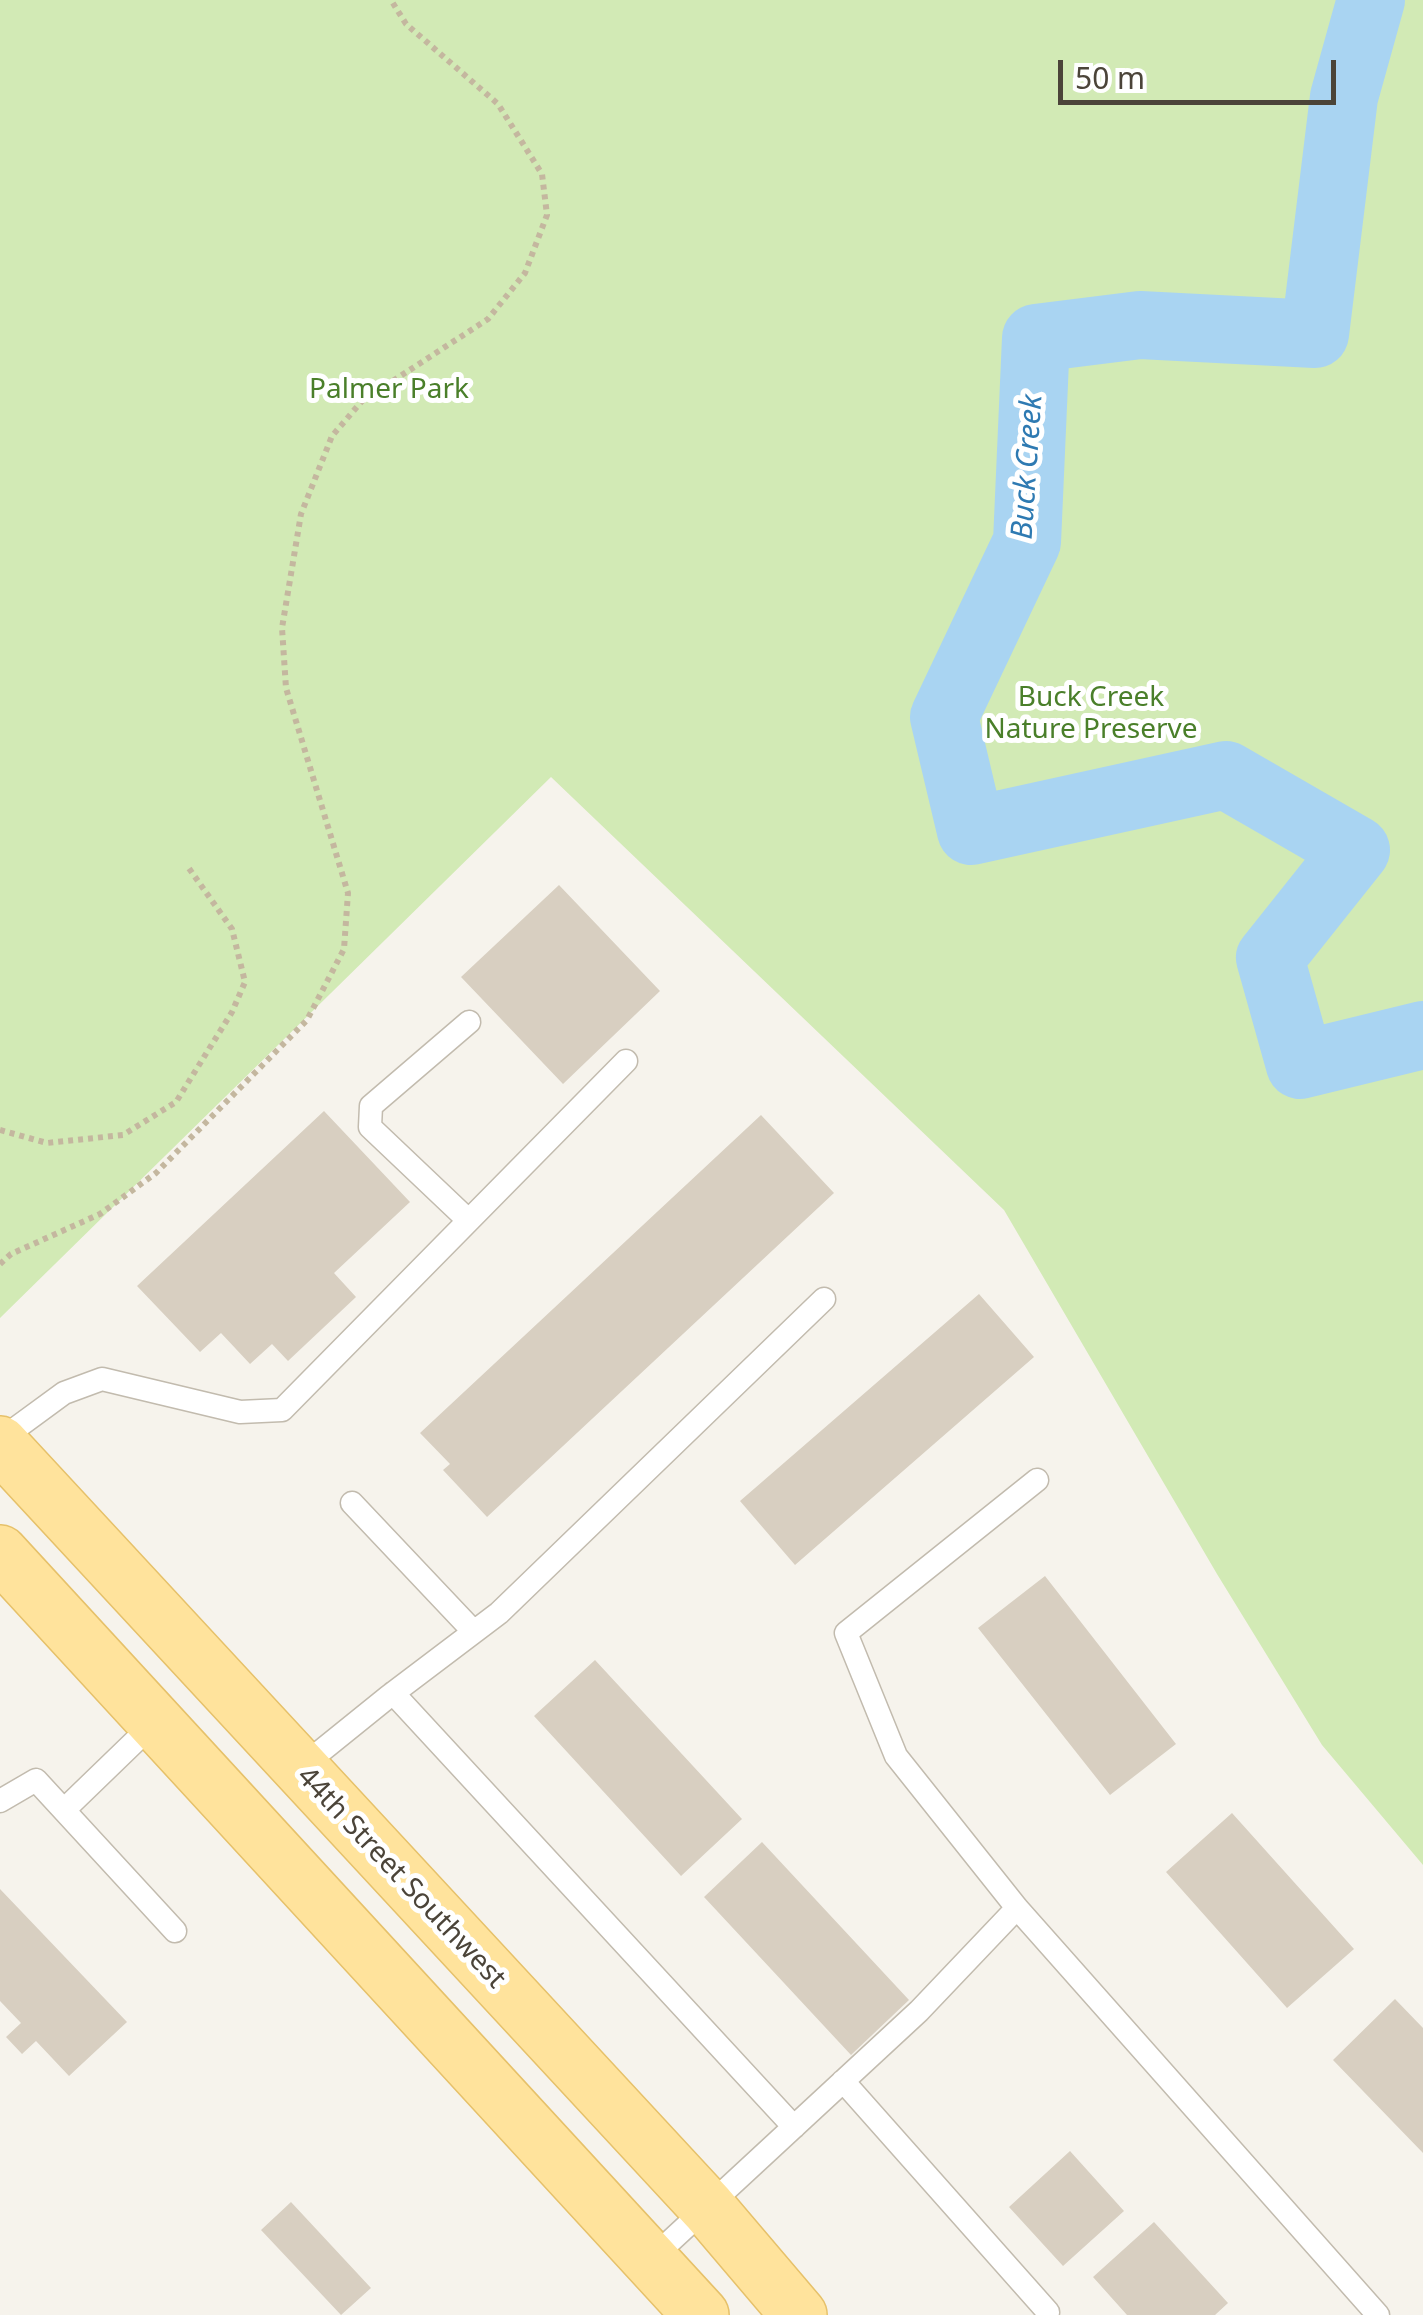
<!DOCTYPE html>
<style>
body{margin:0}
#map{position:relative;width:1423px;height:2315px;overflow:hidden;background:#f6f3ec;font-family:"Noto Sans",sans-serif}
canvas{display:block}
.scale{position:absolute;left:1058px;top:60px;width:278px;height:45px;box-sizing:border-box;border:5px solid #4b4439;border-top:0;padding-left:12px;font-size:30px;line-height:35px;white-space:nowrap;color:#4b4439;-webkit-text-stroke:8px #fff;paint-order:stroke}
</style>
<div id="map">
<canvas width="1423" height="2315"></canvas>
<div class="scale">50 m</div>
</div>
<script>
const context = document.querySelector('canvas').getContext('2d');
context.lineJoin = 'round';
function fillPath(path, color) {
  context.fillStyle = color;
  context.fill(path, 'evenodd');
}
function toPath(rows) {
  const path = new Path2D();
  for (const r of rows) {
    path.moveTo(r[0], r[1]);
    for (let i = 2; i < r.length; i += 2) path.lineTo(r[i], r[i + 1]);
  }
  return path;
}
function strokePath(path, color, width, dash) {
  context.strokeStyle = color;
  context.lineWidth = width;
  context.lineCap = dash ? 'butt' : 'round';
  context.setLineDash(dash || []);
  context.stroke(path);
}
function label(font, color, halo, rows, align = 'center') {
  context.font = font + ' "Noto Sans",sans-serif';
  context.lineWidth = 10;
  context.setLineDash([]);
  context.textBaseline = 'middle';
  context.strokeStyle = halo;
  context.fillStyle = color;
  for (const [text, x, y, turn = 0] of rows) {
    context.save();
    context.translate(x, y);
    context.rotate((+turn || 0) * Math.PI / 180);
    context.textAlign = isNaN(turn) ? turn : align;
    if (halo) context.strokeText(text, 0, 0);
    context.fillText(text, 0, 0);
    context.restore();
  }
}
fillPath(toPath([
 [0,0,1423,0,1423,1865,1322,1745,1217,1574,1004,1210,551,777,0,1318]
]), '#d2eab5');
strokePath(toPath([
 [1371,0,1344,97,1315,334,1140,325,1036,338,1027,542,944,717,971,831,1226,775,1356,850,1270,958,1300,1065,1423,1035]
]), '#a9d4f2', 68);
fillPath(toPath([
 [559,885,660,991,563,1084,461,977],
 [324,1111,410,1202,334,1273,356,1297,288,1361,272,1344,250,1364,221,1333,200,1352,137,1286],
 [761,1115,834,1193,487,1517,443,1470,450,1464,420,1433],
 [979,1294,1034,1357,795,1565,740,1501],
 [1045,1576,1176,1744,1110,1795,978,1628],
 [595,1660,742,1819,681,1876,534,1716],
 [1232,1813,1354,1949,1287,2008,1166,1872],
 [762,1842,909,2000,851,2055,704,1897],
 [0,1889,127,2022,69,2076,36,2041,22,2054,6,2037,21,2023,0,2001],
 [1395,1999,1423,2028,1423,2153,1333,2060],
 [1070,2151,1124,2211,1063,2266,1009,2207],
 [291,2202,371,2288,341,2315,261,2230],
 [1154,2222,1228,2303,1215,2315,1127,2315,1093,2277]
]), '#d8cfc1');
const lane = toPath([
 [468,1220,370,1127,371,1106,469,1022],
 [0,1440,64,1393,102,1379,240,1412,282,1410,626,1061],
 [1037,1480,846,1633,896,1756,1017,1908,1378,2315],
 [352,1503,474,1632],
 [393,1693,794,2127],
 [300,1768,388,1697,499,1613,824,1299],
 [0,1801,36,1780,175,1931],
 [64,1810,155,1722],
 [843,2081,1048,2312],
 [650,2260,919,2011,1017,1908]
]);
const primary = toPath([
 [0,1444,708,2208,799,2315],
 [0,1553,701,2315]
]);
strokePath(lane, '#c2bbae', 25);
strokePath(primary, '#e6c16a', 58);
strokePath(toPath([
 [0,1130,47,1143,123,1135,176,1102,232,1012,245,982,232,929,188,867],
 [0,1264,11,1254,100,1214,156,1173,307,1020,344,949,348,893,286,688,282,628,301,514,332,436,362,401,488,319,525,273,547,215,542,174,498,104,406,24,391,0]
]), '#c4b79f', 6, [5, 5]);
strokePath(lane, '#fff', 22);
strokePath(primary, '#ffe39c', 55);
label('28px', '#4a7f2a', '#fff', [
 ["Palmer Park",389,390],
 ["Buck Creek",1091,698],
 ["Nature Preserve",1091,730]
]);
label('28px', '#4b4439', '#fff', [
 ["44th Street Southwest",401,1878,47]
]);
label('italic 30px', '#2e7ab2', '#fff', [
 ["Buck Creek",1028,467,-86]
]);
</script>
